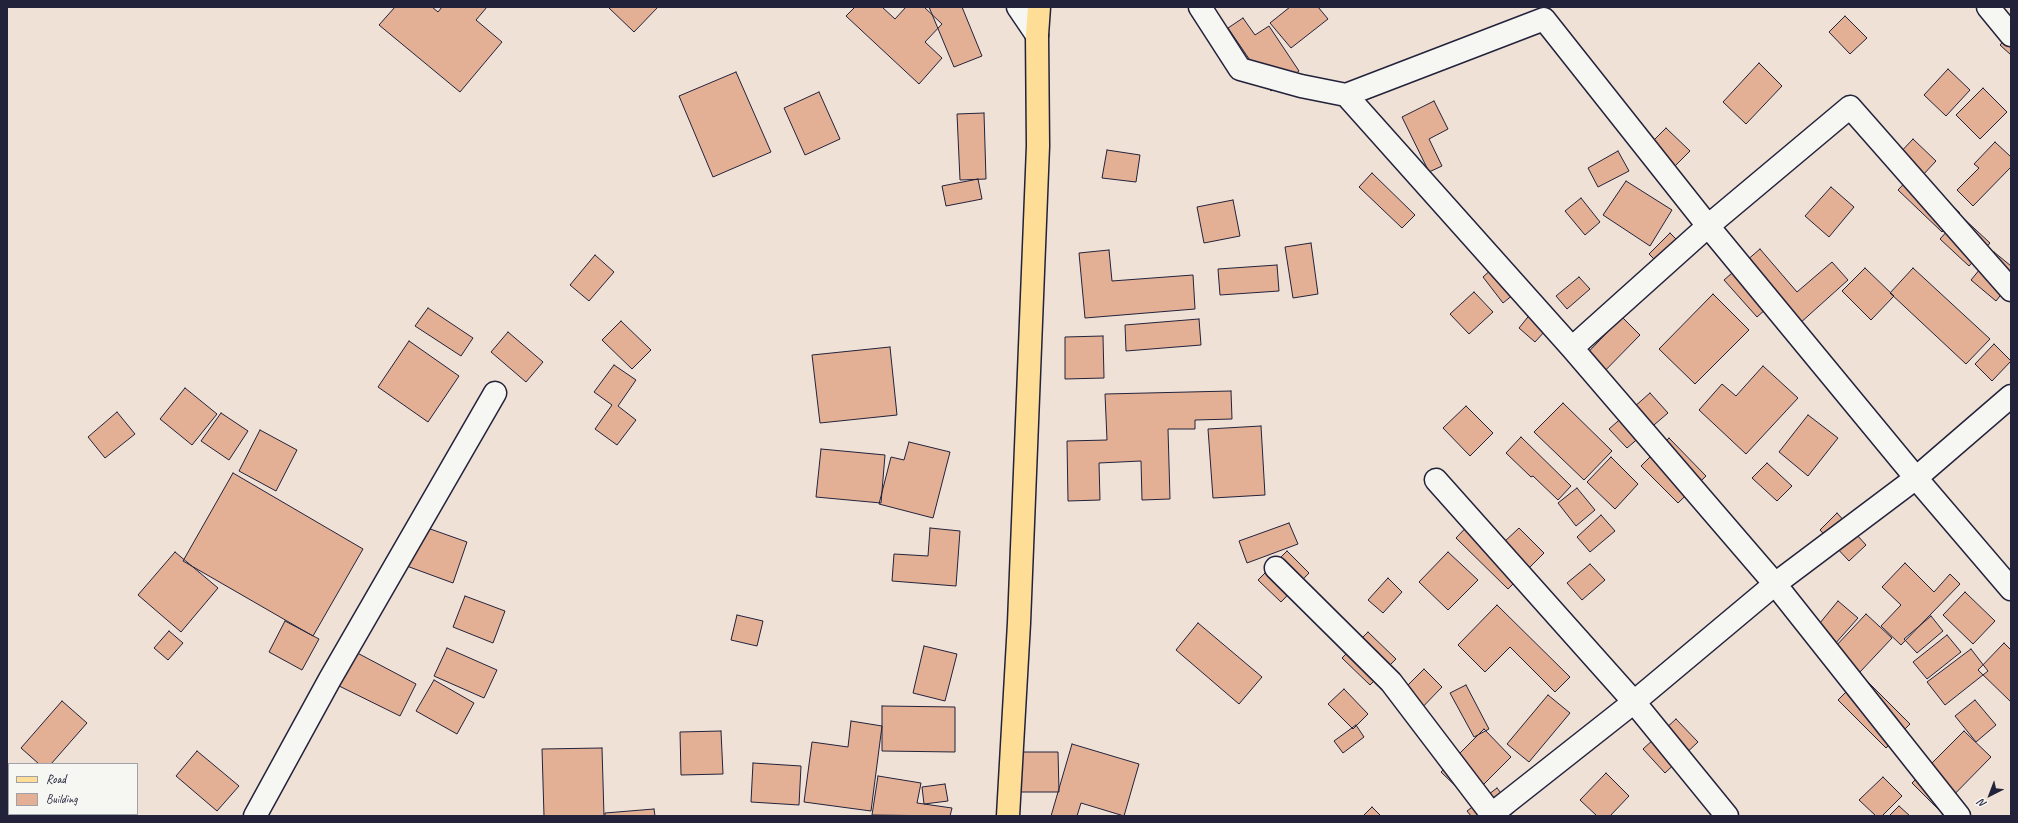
<!DOCTYPE html>
<style>
body{margin:0}
#map{position:relative;width:2018px;height:823px;overflow:hidden;background:#f0e1d6;font-family:Caveat,sans-serif}
canvas{display:block}
.frame{position:absolute;inset:0;border:8px solid #22223b;pointer-events:none}
.legend{position:absolute;left:8px;top:763px;width:130px;height:52px;box-sizing:border-box;background:#f6f6f2;border:1px solid #a1a1a9;margin:0;padding:5px 7px;list-style:none;font-size:12px;color:#22223b}
.legend li{display:flex;align-items:center;gap:8px;height:20px}
.legend b{width:20px;border:1px solid #a1a1a9}
.north{position:absolute;left:1970px;top:775px;width:40px;height:40px;-webkit-text-stroke:3px #f6f6f2;paint-order:stroke;rotate:222deg;font-size:11px;font-weight:700;line-height:16px;text-align:center;color:#22223b}
.north::after{content:'';display:block;margin:auto;width:14px;height:18px;background:#22223b;clip-path:polygon(50% 0,100% 100%,50% 72%,0 100%)}
</style>
<div id="map">
<canvas width="2018" height="823"></canvas>
<div class="frame"></div>
<ul class="legend">
<li><b style="height:5px;background:#fedd96"></b>Road</li>
<li><b style="height:11px;background:#e3b096"></b>Building</li>
</ul>
<div class="north">N</div>
</div>
<script>
const context = document.querySelector('canvas').getContext('2d');
context.lineJoin = 'round';
function fillPath(path, color) {
  context.fillStyle = color;
  context.fill(path, 'evenodd');
}
function toPath(rows) {
  const path = new Path2D();
  for (const r of rows) {
    path.moveTo(r[0], r[1]);
    for (let i = 2; i < r.length; i += 2) path.lineTo(r[i], r[i + 1]);
  }
  return path;
}
function strokePath(path, color, width, dash) {
  context.strokeStyle = color;
  context.lineWidth = width;
  context.lineCap = dash ? 'butt' : 'round';
  context.setLineDash(dash || []);
  context.stroke(path);
}
const building = toPath([
 [395,7,432,7,438,12,442,7,487,7,476,20,502,42,460,92,379,25,395,7],
 [608,7,658,7,634,32,608,7],
 [855,7,882,7,895,19,906,7,924,7,942,24,925,42,942,58,919,84,846,16,855,7],
 [929,7,962,7,982,56,954,67,929,7],
 [1290,7,1318,7,1328,19,1291,48,1270,23,1290,7],
 [1845,16,1867,38,1850,54,1829,32,1845,16],
 [1243,18,1255,35,1269,26,1299,71,1271,91,1228,28,1243,18],
 [2011,33,2011,55,2000,45,2011,33],
 [1759,63,1782,86,1746,124,1723,102,1759,63],
 [1948,69,1970,90,1946,116,1924,95,1948,69],
 [736,72,771,152,713,177,679,96,736,72],
 [1983,88,2007,112,1980,139,1956,115,1983,88],
 [819,92,840,139,805,155,784,108,819,92],
 [1434,101,1448,129,1429,139,1442,166,1429,172,1402,117,1434,101],
 [984,113,986,179,960,180,957,114,984,113],
 [1666,128,1690,151,1672,169,1648,146,1666,128],
 [1913,139,1936,161,1921,177,1960,213,1942,232,1898,190,1915,172,1897,156,1913,139],
 [1995,142,2011,157,2011,167,1973,206,1957,190,1979,168,1974,164,1995,142],
 [1107,150,1140,155,1136,182,1102,178,1107,150],
 [1618,151,1629,171,1598,187,1588,168,1618,151],
 [1372,173,1415,215,1402,228,1359,187,1372,173],
 [978,179,982,199,946,206,942,186,978,179],
 [1626,181,1672,210,1650,246,1603,215,1626,181],
 [1831,187,1854,207,1829,237,1805,216,1831,187],
 [1581,198,1600,222,1585,235,1565,211,1581,198],
 [1233,200,1240,236,1204,243,1197,207,1233,200],
 [1961,216,1990,243,1969,266,1940,239,1961,216],
 [1670,233,1680,243,1659,264,1649,254,1670,233],
 [1311,243,1318,294,1293,298,1285,247,1311,243],
 [1760,249,1797,292,1832,262,1848,280,1789,333,1767,308,1757,317,1724,280,1760,249],
 [1109,250,1112,281,1193,275,1195,309,1085,318,1079,253,1109,250],
 [1994,252,2011,266,2011,282,1996,301,1971,280,1994,252],
 [595,255,614,272,589,301,570,285,595,255],
 [1277,265,1279,291,1220,295,1218,269,1277,265],
 [1493,268,1514,294,1503,303,1483,277,1493,268],
 [1865,268,1894,296,1871,320,1842,291,1865,268],
 [1913,268,1990,339,1966,364,1890,293,1913,268],
 [1579,277,1590,289,1567,309,1556,296,1579,277],
 [1474,292,1493,312,1469,334,1450,314,1474,292],
 [1713,294,1749,330,1695,384,1659,349,1713,294],
 [1536,307,1554,321,1535,342,1519,328,1536,307],
 [428,308,473,338,461,356,415,326,428,308],
 [1622,317,1640,335,1592,384,1574,367,1622,317],
 [1199,319,1201,345,1126,351,1125,325,1199,319],
 [621,321,651,350,632,369,602,340,621,321],
 [508,332,543,362,526,382,491,352,508,332],
 [1103,336,1104,378,1065,379,1065,337,1103,336],
 [409,341,459,376,428,422,378,387,409,341],
 [1994,344,2011,361,1992,381,1975,364,1994,344],
 [890,347,897,415,820,423,812,355,890,347],
 [614,365,636,380,618,406,636,420,617,445,595,429,612,405,594,392,614,365],
 [1763,366,1798,398,1746,454,1699,410,1722,384,1736,396,1763,366],
 [185,388,217,414,192,445,160,419,185,388],
 [1231,391,1232,419,1195,420,1195,429,1168,429,1170,499,1142,500,1141,461,1099,463,1100,500,1068,501,1067,441,1107,440,1105,394,1231,391],
 [1650,393,1668,413,1627,448,1609,429,1650,393],
 [1563,403,1612,451,1584,480,1534,432,1563,403],
 [1466,406,1493,433,1470,456,1443,428,1466,406],
 [117,412,135,434,105,458,88,437,117,412],
 [221,413,248,431,229,460,201,441,221,413],
 [1808,415,1838,438,1808,476,1779,452,1808,415],
 [1261,426,1265,495,1213,498,1208,429,1261,426],
 [260,430,297,450,276,491,239,471,260,430],
 [1521,437,1571,486,1558,500,1533,476,1531,477,1506,453,1521,437],
 [1669,438,1706,476,1678,503,1641,466,1669,438],
 [909,442,950,452,933,518,879,504,891,457,904,460,909,442],
 [821,449,885,455,881,503,816,497,821,449],
 [1611,457,1638,484,1615,509,1587,482,1611,457],
 [1767,463,1792,486,1777,501,1752,478,1767,463],
 [233,473,363,549,313,636,183,561,233,473],
 [1577,488,1595,510,1576,526,1558,503,1577,488],
 [1837,513,1866,545,1849,561,1820,530,1837,513],
 [1601,515,1615,531,1590,552,1577,537,1601,515],
 [1477,516,1503,543,1519,528,1544,553,1508,589,1456,538,1477,516],
 [1289,523,1298,544,1247,563,1239,541,1289,523],
 [419,525,467,542,453,583,404,565,419,525],
 [930,528,960,531,956,586,892,581,894,554,928,556,930,528],
 [1287,551,1309,573,1281,602,1258,580,1287,551],
 [175,552,218,588,181,632,138,595,175,552],
 [1448,552,1478,580,1448,610,1419,582,1448,552],
 [1905,563,1934,592,1950,574,1960,584,1901,645,1881,626,1901,605,1882,587,1905,563],
 [1590,564,1605,580,1582,600,1567,583,1590,564],
 [1388,578,1402,592,1383,613,1368,600,1388,578],
 [1965,592,1995,621,1973,644,1943,615,1965,592],
 [465,596,505,611,493,643,453,627,465,596],
 [1838,601,1858,618,1834,645,1815,629,1838,601],
 [1497,605,1570,677,1555,692,1510,647,1485,672,1458,645,1497,605],
 [1866,614,1892,638,1860,672,1834,648,1866,614],
 [737,615,763,621,757,646,731,640,737,615],
 [1931,616,1943,631,1917,653,1904,639,1931,616],
 [285,621,319,639,302,670,269,652,285,621],
 [1198,623,1262,677,1239,704,1176,650,1198,623],
 [169,631,183,643,168,660,154,648,169,631],
 [1368,632,1396,659,1370,685,1342,658,1368,632],
 [1947,635,1961,652,1927,679,1913,662,1947,635],
 [2004,643,2011,650,2011,702,1978,670,2004,643],
 [924,646,957,654,945,701,913,693,924,646],
 [346,647,416,684,400,716,329,681,346,647],
 [447,648,497,670,484,698,434,676,447,648],
 [1971,649,1988,671,1945,705,1927,682,1971,649],
 [1424,669,1442,687,1414,716,1395,698,1424,669],
 [1862,676,1910,724,1886,748,1838,700,1862,676],
 [434,680,474,703,457,734,416,711,434,680],
 [1466,685,1489,729,1474,737,1450,693,1466,685],
 [1344,689,1368,714,1353,729,1328,704,1344,689],
 [1548,695,1570,713,1529,762,1507,744,1548,695],
 [1975,700,1996,725,1976,742,1955,716,1975,700],
 [62,701,87,723,51,764,39,764,21,748,62,701],
 [882,706,955,707,955,752,882,751,882,706],
 [1676,719,1698,742,1665,773,1643,749,1676,719],
 [851,721,882,726,871,811,804,802,812,742,848,747,851,721],
 [1356,725,1364,737,1343,753,1334,741,1356,725],
 [1484,729,1511,757,1469,799,1441,772,1484,729],
 [721,731,723,774,681,775,680,732,721,731],
 [1964,731,1991,757,1939,810,1912,783,1964,731],
 [1072,744,1139,764,1124,816,1081,803,1077,816,1051,816,1072,744],
 [602,748,604,816,544,816,542,749,602,748],
 [197,751,239,786,217,811,176,776,197,751],
 [1017,752,1058,752,1059,792,1017,792,1017,752],
 [753,763,801,766,799,805,751,802,753,763],
 [1606,773,1629,796,1610,816,1597,816,1580,800,1606,773],
 [878,776,921,783,917,803,952,808,950,816,872,815,878,776],
 [1883,777,1902,796,1882,816,1876,816,1859,800,1883,777],
 [945,784,948,801,924,804,922,787,945,784],
 [1497,788,1515,811,1509,816,1471,816,1467,811,1497,788],
 [1899,806,1910,816,1889,816,1899,806],
 [1372,807,1381,816,1363,816,1372,807],
 [654,809,655,816,605,816,605,813,654,809]
]);
fillPath(building, '#e3b096');
strokePath(building, '#22223b', 1);
const minor = toPath([
 [1018,7,1037,35],
 [1200,7,1240,69,1301,86,1346,95,1544,19,1708,226,1916,478,2011,589],
 [1988,7,2011,35],
 [1346,95,1572,348,1775,584,1959,816],
 [1572,348,1708,226,1850,107,2011,290],
 [1436,480,1634,702,1727,816],
 [1276,568,1391,682,1493,816],
 [1492,814,1634,702,1775,584,1916,478,2011,396],
 [255,816,330,679,495,393]
]);
const major = toPath([
 [1008,816,1019,623,1038,146,1037,35,1039,7]
]);
strokePath(minor, '#22223b', 25);
strokePath(major, '#22223b', 25);
strokePath(minor, '#f6f6f2', 22);
strokePath(major, '#fedd96', 22);
</script>
